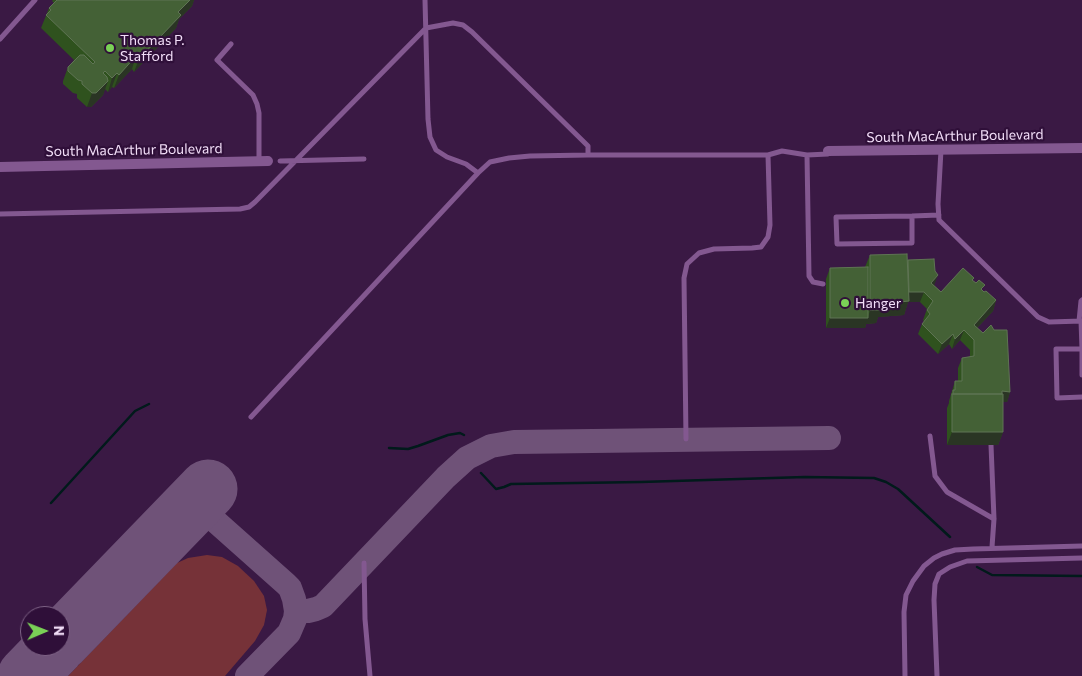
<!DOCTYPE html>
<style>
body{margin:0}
#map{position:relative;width:1082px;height:676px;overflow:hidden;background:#3a1944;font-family:Commissioner,sans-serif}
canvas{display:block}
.north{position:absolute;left:20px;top:606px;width:50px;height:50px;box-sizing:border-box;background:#2f0f39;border:1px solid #7d6285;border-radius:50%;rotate:89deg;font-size:14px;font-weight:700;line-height:20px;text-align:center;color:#f2def8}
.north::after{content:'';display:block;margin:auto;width:18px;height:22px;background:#7ad156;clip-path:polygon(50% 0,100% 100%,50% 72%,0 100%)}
</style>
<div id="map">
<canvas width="1082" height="676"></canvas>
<div class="north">N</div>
</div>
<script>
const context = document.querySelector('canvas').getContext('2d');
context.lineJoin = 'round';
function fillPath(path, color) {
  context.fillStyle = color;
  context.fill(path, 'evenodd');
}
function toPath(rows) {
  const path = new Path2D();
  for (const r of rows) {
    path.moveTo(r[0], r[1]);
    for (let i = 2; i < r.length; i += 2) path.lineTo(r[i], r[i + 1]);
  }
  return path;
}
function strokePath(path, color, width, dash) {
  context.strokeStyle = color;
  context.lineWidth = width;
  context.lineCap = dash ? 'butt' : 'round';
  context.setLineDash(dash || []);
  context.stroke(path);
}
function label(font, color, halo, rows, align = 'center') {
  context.font = font + ' Commissioner,sans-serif';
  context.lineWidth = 4.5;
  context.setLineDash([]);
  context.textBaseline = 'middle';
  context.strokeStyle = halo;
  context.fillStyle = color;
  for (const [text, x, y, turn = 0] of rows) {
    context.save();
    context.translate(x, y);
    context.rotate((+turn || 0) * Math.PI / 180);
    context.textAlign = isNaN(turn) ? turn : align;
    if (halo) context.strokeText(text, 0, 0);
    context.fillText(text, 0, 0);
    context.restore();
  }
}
fillPath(toPath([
 [207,555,222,557,238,566,254,581,264,596,267,610,264,625,255,641,225,676,68,676,177,563,188,558]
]), '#763238');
strokePath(toPath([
 [389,448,408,449,418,446,448,435,460,433,464,435],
 [481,473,496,489,504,487,511,484,641,482,805,477,874,478,886,482,898,489,950,537],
 [51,503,135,411,149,404],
 [977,567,992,575,1082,576]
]), '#011a1b', 2.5);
strokePath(toPath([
 [195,503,286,584,290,588,294,599,296,611,295,619,289,633,247,676],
 [296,611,308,611,316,609,323,606,446,477,467,458,491,446,514,442,829,438]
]), '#6f5278', 24);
strokePath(toPath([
 [60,642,208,489],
 [27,676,56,646]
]), '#6f5278', 59);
strokePath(toPath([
 [425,0,428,119,430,137,436,150,447,157,466,164,478,173,490,162,509,158,530,156,588,155],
 [0,39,35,0],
 [231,44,217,60,253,95,257,104,259,113,259,161],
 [941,150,938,204,939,220,1038,317,1049,322,1082,321],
 [807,155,809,276,813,282,823,284],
 [280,161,364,159],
 [0,214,240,209,249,207,255,202,426,28,453,23,463,25,472,32,588,146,588,155,768,155,782,151,807,155,828,154],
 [912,216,912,243,837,244,836,217,912,216,939,215],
 [1079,321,1081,301,1082,300],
 [1081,321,1082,349,1056,349,1057,398,1082,397],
 [1082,349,1082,375],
 [251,417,478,173],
 [930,436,935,476,947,492,994,519],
 [686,439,684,278,687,264,699,253,714,249,752,248,761,247,768,237,770,225,768,155],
 [991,445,994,519,992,547],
 [364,563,365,619,370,676],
 [905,676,904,612,906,595,913,581,924,566,934,558,942,554,955,550,973,549,1082,546],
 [937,676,934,600,935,584,939,574,950,567,967,561,1082,558]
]), '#835890', 5);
strokePath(toPath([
 [828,151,1082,148],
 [0,167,268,161]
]), '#835890', 10);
fillPath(toPath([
 [53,0,194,0,192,6,179,19,176,28,134,72,132,69,114,88,112,87,108,92,105,89,103,95,91,107,87,107,77,98,77,94,73,93,63,84,63,81,68,67,74,60,41,28,49,8,54,3,52,1],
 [870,255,908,260,941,292,973,281,983,291,996,300,993,311,977,328,1010,392,1007,402,1003,402,1003,432,998,445,947,445,947,408,949,403,949,401,955,381,958,381,958,368,962,358,970,357,970,350,960,340,952,349,949,344,938,354,918,334,922,324,924,322,923,320,927,309,920,302,908,302,904,315,878,317,876,323,866,324,865,328,826,328,826,279,830,268,865,267]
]), '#2f521e');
fillPath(toPath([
 [190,0,194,0,192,6,179,19,176,28,134,72,139,59,178,12],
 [136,56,132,69,114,88,119,75],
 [117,73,112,87,108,92,112,78],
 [108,81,103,95,91,107,87,107,92,93],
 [938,275,934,286,931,283],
 [909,292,924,292,920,302,908,302,904,315,878,317,876,323,866,324,865,328,826,328,830,318,868,318,870,310,882,304,906,301],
 [996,300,993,311,970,335,974,325],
 [964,330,960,340,952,349,955,339],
 [953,334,949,344,938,354,942,344],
 [1002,391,1010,392,1007,402,1000,402],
 [952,432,1003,432,998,445,947,445]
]), '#2a3524');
const building = toPath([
 [57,0,190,0,178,12,181,15,139,59,136,56,119,75,117,73,112,78,105,71,103,73,107,77,108,81,96,93,92,93,82,84,82,81,78,80,68,71,68,67,80,55,84,55,93,64,95,62,46,15,51,10,49,8,57,0],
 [907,254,909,301,882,304,881,310,870,310,870,255,907,254],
 [934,259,935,271,938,275,931,283,941,292,963,268,974,278,972,280,976,283,979,280,985,285,981,289,984,292,986,291,996,300,974,325,983,333,991,325,994,330,1007,330,1010,392,1002,391,1002,394,953,394,953,390,955,390,955,381,962,381,962,358,974,356,974,340,964,330,955,339,953,334,942,344,922,324,930,314,927,310,933,301,924,292,909,292,908,260,934,259],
 [868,267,868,318,830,318,830,268,868,267],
 [952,394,1003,394,1003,432,952,432,952,394]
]);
fillPath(building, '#446136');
strokePath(building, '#5f7454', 1);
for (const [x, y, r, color] of [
 [110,48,5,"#7ad156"],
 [845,303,5,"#7ad156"]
]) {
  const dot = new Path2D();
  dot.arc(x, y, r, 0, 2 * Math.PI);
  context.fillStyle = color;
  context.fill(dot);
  strokePath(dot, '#2f0f39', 2);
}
label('14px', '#f2def8', '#2f0f39', [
 ["Thomas P.",120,40],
 ["Stafford",120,56],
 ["Hanger",855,303]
], 'left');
label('14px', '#f2def8', '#2f0f39', [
 ["South MacArthur Boulevard",955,136,-1],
 ["South MacArthur Boulevard",134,150,-1]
]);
</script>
